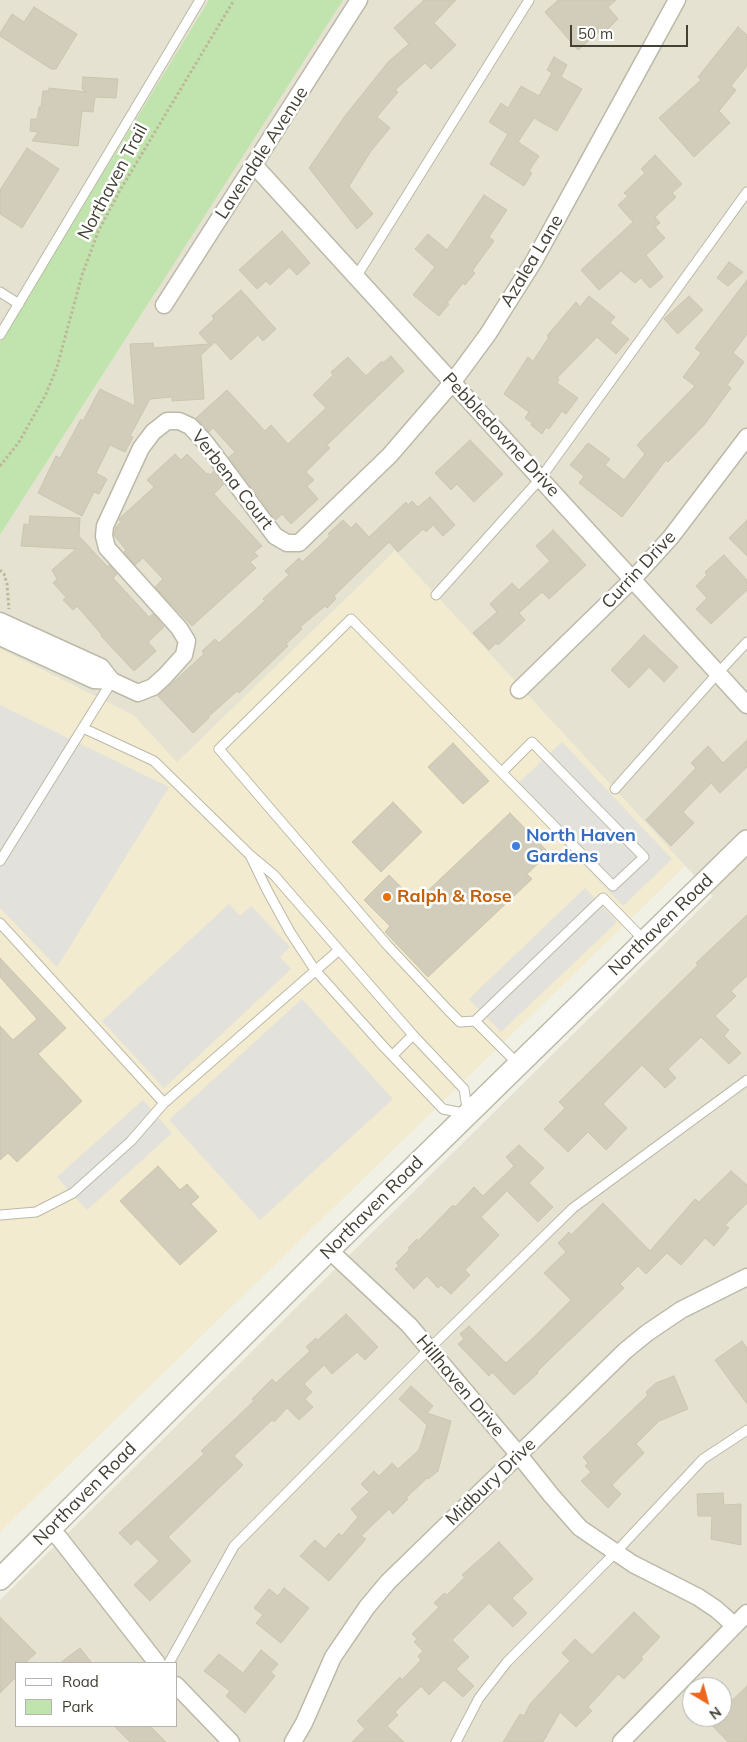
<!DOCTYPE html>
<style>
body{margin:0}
#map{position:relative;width:747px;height:1742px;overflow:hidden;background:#f1f0e4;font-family:Mulish,sans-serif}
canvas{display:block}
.legend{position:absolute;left:15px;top:1662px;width:162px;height:65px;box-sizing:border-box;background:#fff;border:1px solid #b4b3ae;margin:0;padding:6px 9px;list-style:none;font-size:15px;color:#434034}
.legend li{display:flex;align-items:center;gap:10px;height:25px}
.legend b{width:25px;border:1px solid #b4b3ae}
.north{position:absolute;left:682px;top:1677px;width:50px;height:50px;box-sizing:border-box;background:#fff;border:1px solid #b4b3ae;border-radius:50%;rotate:143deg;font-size:14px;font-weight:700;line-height:20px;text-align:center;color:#434034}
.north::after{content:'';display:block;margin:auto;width:18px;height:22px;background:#ee661e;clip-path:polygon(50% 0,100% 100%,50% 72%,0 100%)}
.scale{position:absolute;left:570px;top:25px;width:118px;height:22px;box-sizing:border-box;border:2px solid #434034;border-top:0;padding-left:6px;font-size:15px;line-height:18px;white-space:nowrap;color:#434034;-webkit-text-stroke:4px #fff;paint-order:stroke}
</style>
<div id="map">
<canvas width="747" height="1742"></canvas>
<ul class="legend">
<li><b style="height:6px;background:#fff"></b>Road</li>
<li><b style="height:14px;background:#c1e4ae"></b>Park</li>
</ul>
<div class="north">N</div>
<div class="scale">50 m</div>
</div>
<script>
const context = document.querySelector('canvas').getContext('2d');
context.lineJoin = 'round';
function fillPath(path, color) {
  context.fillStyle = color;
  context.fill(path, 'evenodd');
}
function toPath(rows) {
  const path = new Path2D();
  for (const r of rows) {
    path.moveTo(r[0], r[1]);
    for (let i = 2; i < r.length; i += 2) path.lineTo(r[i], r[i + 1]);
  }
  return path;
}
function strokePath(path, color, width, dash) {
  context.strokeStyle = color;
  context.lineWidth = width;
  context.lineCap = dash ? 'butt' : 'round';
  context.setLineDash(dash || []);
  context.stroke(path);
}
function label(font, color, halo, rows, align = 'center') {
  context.font = font + ' Mulish,sans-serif';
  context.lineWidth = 5;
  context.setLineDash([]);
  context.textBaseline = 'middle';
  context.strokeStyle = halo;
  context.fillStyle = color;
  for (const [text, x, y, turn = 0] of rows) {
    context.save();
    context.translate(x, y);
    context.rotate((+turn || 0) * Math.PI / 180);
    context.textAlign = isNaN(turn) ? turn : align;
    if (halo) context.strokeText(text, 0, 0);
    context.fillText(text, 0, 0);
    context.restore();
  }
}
fillPath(toPath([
 [0,0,747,0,747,1742,0,1742,0,1600,713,896,395,551,177,763,133,715,0,649,0,535,156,292,64,237,0,342],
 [16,1663,176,1663,176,1726,16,1726],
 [692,1687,722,1687,722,1717,692,1717]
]), '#e5e2d2');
fillPath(toPath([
 [395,551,685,866,0,1532,0,649,133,715,177,762]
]), '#f2ebcf');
fillPath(toPath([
 [209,0,343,0,0,535,0,342]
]), '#c1e4ae');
fillPath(toPath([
 [0,705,169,787,57,967,0,908],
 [562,742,672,859,623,906,512,789],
 [585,888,617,922,501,1032,469,999],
 [229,904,240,916,251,906,290,947,280,957,291,969,164,1088,102,1021],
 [302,999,393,1099,260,1220,169,1120],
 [143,1100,172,1133,87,1210,57,1177]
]), '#e2e1dc');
const building = toPath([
 [424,0,456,0,434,23,456,45,431,69,425,63,395,90,398,92,377,117,390,128,371,151,349,186,373,214,357,229,309,168,345,116,389,61,409,44,394,28,424,0],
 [558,0,616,0,608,7,618,19,604,33,601,30,578,50,545,12,558,0],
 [34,7,77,34,56,69,51,69,0,36,0,33,12,14,24,22,34,7],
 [738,27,747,35,747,66,731,86,736,90,719,111,730,123,694,157,659,118,701,80,698,77,738,27],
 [554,57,567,65,561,77,582,89,557,131,534,118,518,142,539,156,529,171,532,173,524,186,490,164,508,134,489,122,501,103,508,108,521,86,539,96,552,73,547,70,554,57],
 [83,77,118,79,116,98,95,97,93,112,82,111,78,146,32,141,38,132,30,131,31,119,37,119,39,107,41,107,43,91,49,91,49,88,87,92,82,89,83,77],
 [27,148,59,169,22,228,0,214,0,190,27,148],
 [655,155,682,184,672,193,676,197,655,217,660,223,655,227,665,238,646,255,663,277,650,288,641,278,635,283,621,271,599,290,581,270,633,222,618,205,628,196,624,193,645,173,641,169,655,155],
 [484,195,507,210,489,237,494,241,472,271,475,273,465,285,463,283,447,303,449,304,439,316,413,295,435,267,415,249,428,234,447,250,484,195],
 [282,231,310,263,297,275,289,267,270,285,266,281,257,289,239,270,282,231],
 [729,262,743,272,728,286,717,278,729,262],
 [747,280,747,334,733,353,744,362,727,385,731,388,704,425,668,462,666,460,622,517,579,483,584,476,570,465,588,443,610,459,605,465,624,480,645,454,637,445,695,386,683,377,701,353,695,348,747,280],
 [241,290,276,329,263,341,258,335,231,360,215,342,201,355,204,399,172,401,172,397,150,399,130,436,133,437,125,452,110,445,96,473,107,479,99,494,94,492,82,516,38,493,56,456,60,458,81,419,83,421,100,389,135,406,130,344,153,343,154,348,209,344,199,333,214,319,212,316,241,290],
 [589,296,615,317,610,323,629,339,616,354,597,337,557,378,559,379,557,383,578,398,566,414,562,411,549,429,546,427,542,434,531,425,532,423,525,418,529,412,504,394,528,357,533,361,549,337,547,336,576,302,580,307,589,296],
 [689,296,703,310,678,334,664,319,689,296],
 [391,356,404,371,327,445,330,448,306,472,314,480,307,486,318,499,291,524,282,514,276,520,229,457,235,452,213,428,209,432,196,418,227,390,265,431,271,425,288,444,326,408,313,395,333,375,331,372,348,357,366,376,382,361,383,363,391,356],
 [470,440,503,474,474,502,457,484,451,490,435,473,470,440],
 [175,454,181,460,187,454,207,474,208,473,210,475,214,471,224,484,214,494,262,546,254,552,258,556,250,562,256,568,192,626,155,587,163,579,143,558,135,565,124,552,126,550,114,535,116,527,121,522,119,520,120,518,154,487,147,480,175,454],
 [430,497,455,525,443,536,433,525,426,532,423,529,398,552,389,542,334,596,336,599,327,608,325,606,300,627,302,629,286,644,288,646,239,693,237,691,208,717,209,718,193,733,158,696,204,654,202,651,215,639,219,643,265,601,263,599,289,575,285,571,299,558,302,562,330,536,328,534,343,520,351,528,356,523,369,537,406,502,408,505,412,501,418,507,430,497],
 [30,516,80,518,79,536,104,563,108,567,109,565,117,574,113,578,149,617,153,614,164,627,148,642,156,651,134,671,101,636,102,635,77,606,73,610,63,600,66,597,53,583,57,579,52,570,76,549,21,546,24,524,29,525,30,516],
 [747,520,747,556,729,538,747,520],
 [553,530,586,565,549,599,542,592,519,613,525,620,498,645,496,643,489,650,473,633,497,612,490,604,512,583,519,590,550,561,536,546,553,530],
 [724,555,747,580,747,590,711,624,696,609,707,598,696,586,707,575,705,572,724,555],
 [644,635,678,667,664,682,649,667,629,688,611,670,644,635],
 [747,740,747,767,720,793,711,783,683,812,694,823,671,846,646,820,696,768,691,763,708,746,723,763,747,740],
 [453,743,489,781,463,804,428,767,453,743],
 [393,802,422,832,381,872,352,842,393,802],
 [510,813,549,853,527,874,532,879,428,977,385,932,390,926,364,900,389,875,416,902,510,813],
 [747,915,747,976,731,991,736,996,715,1016,729,1030,724,1036,741,1053,729,1064,701,1037,668,1069,676,1078,665,1088,642,1065,603,1104,627,1128,606,1150,588,1132,568,1152,544,1129,565,1108,559,1102,698,965,696,963,747,915],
 [0,958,66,1028,38,1054,82,1101,17,1162,8,1153,0,1160,0,1026,13,1040,37,1019,0,977,0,958],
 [519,1145,544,1168,529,1183,553,1207,538,1222,507,1191,481,1217,499,1235,465,1270,470,1275,451,1294,441,1285,438,1288,427,1276,414,1289,395,1269,399,1266,396,1263,410,1249,408,1248,417,1239,418,1241,453,1205,455,1207,474,1187,483,1196,514,1166,506,1157,519,1145],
 [158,1166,180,1190,187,1184,199,1197,191,1204,217,1231,180,1265,120,1201,158,1166],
 [731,1171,747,1185,747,1203,725,1225,729,1228,714,1246,705,1238,681,1265,667,1253,646,1274,638,1266,620,1284,624,1288,553,1356,537,1372,538,1373,514,1395,492,1372,489,1376,458,1344,464,1339,460,1334,469,1326,506,1363,534,1337,571,1300,544,1273,566,1252,558,1243,569,1232,571,1235,603,1203,650,1251,695,1199,699,1202,731,1171],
 [346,1314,378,1347,365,1360,357,1352,332,1374,324,1365,304,1384,312,1392,305,1399,313,1407,299,1420,287,1408,274,1422,272,1420,234,1456,243,1465,168,1537,191,1561,150,1601,134,1585,159,1561,137,1539,131,1545,119,1533,204,1454,201,1451,254,1401,252,1399,272,1379,276,1383,310,1351,306,1347,316,1338,318,1340,346,1314],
 [742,1341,747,1348,747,1404,715,1360,742,1341],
 [674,1376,688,1409,659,1421,636,1444,644,1453,612,1485,621,1494,608,1508,581,1481,591,1472,585,1466,588,1463,583,1457,648,1395,646,1392,656,1383,674,1376],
 [411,1386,433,1406,427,1413,451,1421,438,1471,428,1479,427,1478,406,1498,408,1499,393,1514,389,1509,361,1536,366,1539,329,1581,300,1556,315,1540,325,1549,339,1533,342,1536,358,1517,351,1509,369,1492,361,1484,374,1471,379,1476,392,1463,398,1469,419,1450,427,1425,399,1399,411,1386],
 [723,1493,724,1505,741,1504,741,1545,711,1539,712,1516,698,1516,697,1494,723,1493],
 [499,1542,533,1579,512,1598,527,1613,513,1627,489,1603,452,1640,469,1657,456,1669,474,1686,463,1697,444,1680,429,1695,421,1686,395,1712,398,1715,387,1726,404,1742,352,1742,365,1729,357,1721,400,1677,402,1680,421,1660,418,1656,423,1651,414,1642,417,1639,412,1634,439,1607,434,1603,444,1593,447,1595,465,1577,462,1575,499,1542],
 [284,1588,309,1608,281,1643,256,1623,263,1615,254,1608,269,1589,278,1596,284,1588],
 [634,1612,660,1637,641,1657,643,1659,624,1679,618,1674,588,1707,592,1711,576,1727,560,1712,543,1742,503,1742,520,1714,524,1716,530,1704,570,1661,562,1653,575,1639,592,1655,634,1612],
 [0,1617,36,1653,25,1663,16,1663,16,1677,0,1693,0,1617],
 [80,1648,92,1663,60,1663,80,1648],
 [261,1650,278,1664,271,1672,275,1676,245,1713,226,1696,230,1691,204,1671,219,1654,243,1673,261,1650],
 [747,1686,747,1742,728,1742,704,1717,722,1717,722,1710,747,1686],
 [114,1726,150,1726,166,1742,130,1742,114,1726]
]);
fillPath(building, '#d2cdba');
strokePath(building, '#ccc6ae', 1);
const service = toPath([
 [356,277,529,0],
 [0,292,19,304],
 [0,335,200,0],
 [436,595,540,479,747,192],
 [83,728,154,761,250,855,274,875,413,1035,464,1089,468,1114,443,1109,383,1046,315,970,290,932,267,890,250,855],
 [615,789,718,673,747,642],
 [0,861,112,681],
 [0,923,164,1103],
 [475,1021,460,1022,448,1010,388,946,219,749,351,619,613,886,644,857,532,742,502,772],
 [393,1055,413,1035],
 [518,1064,475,1021,603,898,645,941],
 [0,1215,36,1212,73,1193,131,1141,164,1103,339,950],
 [169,1663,234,1546,429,1349,573,1208,747,1080],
 [456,1742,479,1698,507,1662,616,1552,703,1459,747,1430]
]);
const minor = toPath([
 [254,165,747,705],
 [164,305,359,0],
 [0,621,101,667,112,681],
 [0,637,94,680,112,681,138,693,153,687,165,676,184,655,187,641,179,628,107,548,104,536,105,526,141,448,153,432,167,421,179,421,190,426,205,442,275,536,287,543,299,543,390,455,452,383,488,334,534,261,677,0],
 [519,690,633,579,671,537,747,437],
 [329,1250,409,1325,519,1455,551,1495,580,1528,633,1564,698,1597,716,1609,734,1625],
 [50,1528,60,1539,157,1663],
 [176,1685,231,1742],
 [293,1742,304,1723,333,1657,367,1607,388,1582,625,1351,647,1333,681,1310,747,1277],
 [621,1742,747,1613]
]);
const tertiary = toPath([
 [0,1579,329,1250,747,841]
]);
strokePath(service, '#bcb9a7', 11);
strokePath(minor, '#bcb9a7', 19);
strokePath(tertiary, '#bcb9a7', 24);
strokePath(toPath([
 [0,466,19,442,46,394,57,367,82,275,98,232,119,192,234,0],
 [0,570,4,574,7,584,9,609]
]), '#bdb799', 3, [2.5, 2.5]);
strokePath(service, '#fff', 9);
strokePath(minor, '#fff', 16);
strokePath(tertiary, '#fff', 21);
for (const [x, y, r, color] of [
 [516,846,5,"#3f7fe0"],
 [387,897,5,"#e8710a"]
]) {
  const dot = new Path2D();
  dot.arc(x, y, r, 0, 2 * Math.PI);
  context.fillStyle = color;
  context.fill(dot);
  strokePath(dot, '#fff', 2);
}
label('18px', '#434034', '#fff', [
 ["Lavendale Avenue",262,153,-57],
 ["Northaven Trail",113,182,-62],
 ["Azalea Lane",532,261,-59],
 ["Pebbledowne Drive",501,435,47],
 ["Verbena Court",232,480,52],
 ["Currin Drive",639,570,-47],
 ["Northaven Road",661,925,-44],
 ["Northaven Road",372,1208,-45],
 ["Hillhaven Drive",460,1386,50],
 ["Midbury Drive",491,1482,-44],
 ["Northaven Road",85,1494,-45]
]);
label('bold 18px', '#366cbe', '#fff', [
 ["North Haven",526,836],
 ["Gardens",526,857]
], 'left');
label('bold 18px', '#c56008', '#fff', [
 ["Ralph & Rose",397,897]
], 'left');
</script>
